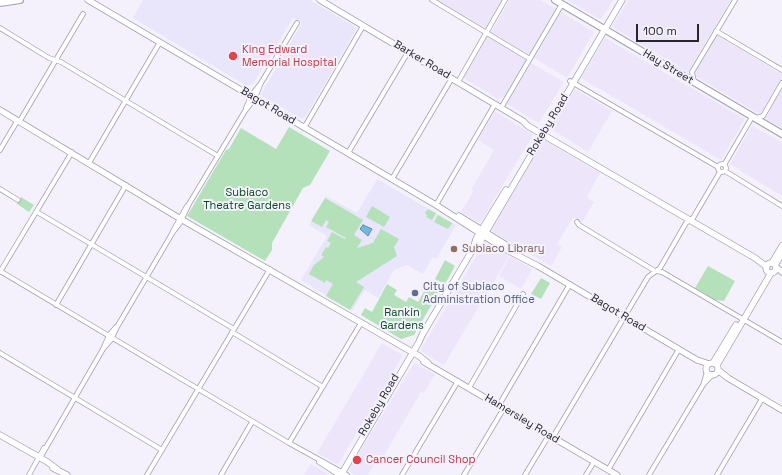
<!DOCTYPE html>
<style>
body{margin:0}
#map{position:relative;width:782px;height:475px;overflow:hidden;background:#f4f1fd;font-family:"Space Grotesk",sans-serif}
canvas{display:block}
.scale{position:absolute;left:636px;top:24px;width:63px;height:18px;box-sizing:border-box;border:2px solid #27262c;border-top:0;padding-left:5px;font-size:12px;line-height:14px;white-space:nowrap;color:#27262c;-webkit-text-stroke:3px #f4f1fd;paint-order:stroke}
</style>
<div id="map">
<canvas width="782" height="475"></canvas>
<div class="scale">100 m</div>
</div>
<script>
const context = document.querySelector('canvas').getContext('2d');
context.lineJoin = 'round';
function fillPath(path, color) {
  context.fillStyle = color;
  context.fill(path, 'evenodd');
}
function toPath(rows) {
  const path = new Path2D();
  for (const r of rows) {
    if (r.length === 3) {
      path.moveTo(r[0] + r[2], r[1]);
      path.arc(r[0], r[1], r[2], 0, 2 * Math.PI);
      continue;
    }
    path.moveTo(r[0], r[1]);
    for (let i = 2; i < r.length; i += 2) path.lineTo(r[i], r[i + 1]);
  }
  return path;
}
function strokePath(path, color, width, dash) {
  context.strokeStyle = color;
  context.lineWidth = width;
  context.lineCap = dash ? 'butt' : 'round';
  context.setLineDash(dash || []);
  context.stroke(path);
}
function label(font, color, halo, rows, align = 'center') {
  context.font = font + ' "Space Grotesk",sans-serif';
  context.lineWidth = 4;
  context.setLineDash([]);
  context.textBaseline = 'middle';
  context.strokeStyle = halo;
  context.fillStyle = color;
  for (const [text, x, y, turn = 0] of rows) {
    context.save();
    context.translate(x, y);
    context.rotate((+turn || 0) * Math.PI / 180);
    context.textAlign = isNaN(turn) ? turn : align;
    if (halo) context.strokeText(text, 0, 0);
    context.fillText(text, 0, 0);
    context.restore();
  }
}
fillPath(toPath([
 [438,0,502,0,485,28],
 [510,0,540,0,556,9,529,55,491,32],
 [567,0,613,0,602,18,600,19],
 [628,0,731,0,688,72,612,27],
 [561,12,594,32,567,78,534,58],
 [717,35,782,74,782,79,761,115,695,76,695,72],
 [487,36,527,60,504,97,498,99,462,77],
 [605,38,745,119,721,160,581,78],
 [531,63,564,82,539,123,507,104],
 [782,88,782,128,764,118],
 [575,89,612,111,588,152,551,129],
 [495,111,533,135,480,223,461,212,473,192,472,188,494,150,478,140],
 [752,126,782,142,782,196,730,164],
 [544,140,600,173,587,197,594,202,582,222,573,217,557,244,562,247,551,266,493,232,492,229],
 [488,243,509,256,444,365,422,352,421,349,483,245],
 [510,256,532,269,521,289,499,276],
 [382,343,401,354,402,357,339,463,336,464,317,453],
 [414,363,435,374,424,393,421,392,379,464,375,462,368,475,355,475,349,471,352,464],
 [311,464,330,475,304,475]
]), '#ede5fa');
fillPath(toPath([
 [143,0,310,0,357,28,306,116,302,119,262,96,261,94,302,23,293,18,253,84,247,86,133,18],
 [377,179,456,225,436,259,433,257,423,274,407,265,394,270,378,298,365,290,352,311,301,280,327,236,309,225,326,196,357,213]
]), '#e9e5fb');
fillPath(toPath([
 [289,127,330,151,310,185,303,188,272,243,272,250,265,261,187,216,226,150,229,149,241,128,276,149],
 [21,197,34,205,29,212,17,204],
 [325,198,363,220,354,235,362,240,357,248,373,243,381,229,399,239,394,247,397,256,356,282,364,287,350,310,326,296,333,284,326,280,325,283,309,274,314,265,324,257,321,255,326,247,328,248,331,243,327,241,332,232,345,239,346,238,326,227,329,222,326,220,322,227,311,221],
 [372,206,390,217,384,227,366,217],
 [428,209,436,213,432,220,426,217,427,215,425,213],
 [438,215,452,223,448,229,434,222],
 [445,260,455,266,445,284,435,279],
 [708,266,735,281,724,301,715,300,695,288],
 [541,278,550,283,541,299,531,294],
 [387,284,397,290,394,295,406,302,409,297,418,302,426,288,431,291,433,288,439,292,414,335,401,339,361,315,365,308,372,312]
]), '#b4e1ba');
const water = toPath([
 [363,225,372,229,368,236,360,229,363,225]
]);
fillPath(water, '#70bbdc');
strokePath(water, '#5a8ea7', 1);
const street = toPath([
 [432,0,530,59],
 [0,28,49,58,61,62,218,156],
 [716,31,782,70],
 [570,81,718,167],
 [458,82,505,0],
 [694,82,692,72,735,0],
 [246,108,251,96,261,83,297,23],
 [501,108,562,4],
 [756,118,763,116,782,83],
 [304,128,363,26],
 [0,150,16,123,21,119,83,14],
 [348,153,408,52],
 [89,163,160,42],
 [722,168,4],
 [724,165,752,117],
 [725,171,782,206],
 [392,179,452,78],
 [0,189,18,200],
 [436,205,495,104],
 [37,212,234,329],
 [577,222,579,225,655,271,662,272,782,342],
 [173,231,187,206],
 [0,271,289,443,347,475],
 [0,272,72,152],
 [56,305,126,185],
 [232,332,323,387],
 [103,349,111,340,117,327,173,232,180,223,189,204,245,111,255,98,261,83],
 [0,353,162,450],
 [703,385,713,374],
 [469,388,523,294],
 [499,405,570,284],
 [553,437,648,277,660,268,686,223,693,218,720,172],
 [289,443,361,323],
 [40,458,103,349,109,335,116,327],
 [319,462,339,475],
 [608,470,679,349],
 [29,475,44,448],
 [147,475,270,269],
 [221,475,252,422],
 [402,475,458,381],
 [464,475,504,408],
 [525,475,549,435],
 [586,475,594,462],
 [649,475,703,385,707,372],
 [717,475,762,399]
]);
const secondary = toPath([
 [88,0,436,205,503,248,538,266,697,360,709,364],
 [320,0,523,121,528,126,755,258,767,267],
 [0,110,179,218,419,356,428,363],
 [459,216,511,248],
 [474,246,476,239,506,190],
 [772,263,782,246],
 [771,268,5],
 [775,265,782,254],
 [776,267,782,272],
 [424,362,617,475],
 [713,363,736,325],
 [712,369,6],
 [717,365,771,273],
 [718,370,728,378,782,410],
 [0,435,46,461,57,469],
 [53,468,67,475],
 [341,475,419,342,422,335,473,249,480,242,622,0]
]);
const primary = toPath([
 [555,0,782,134],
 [0,3,20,0]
]);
strokePath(street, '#a2a0ae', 5.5);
strokePath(secondary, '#a2a0ae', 7);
strokePath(primary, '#a2a0ae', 8);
strokePath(street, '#fff', 4);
strokePath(secondary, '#fff', 5.5);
strokePath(primary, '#fff', 6);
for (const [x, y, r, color] of [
 [233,56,5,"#e0444e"],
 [454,249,4,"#8d6e63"],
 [415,293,4,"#5c6f8a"],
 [357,460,5,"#e0444e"]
]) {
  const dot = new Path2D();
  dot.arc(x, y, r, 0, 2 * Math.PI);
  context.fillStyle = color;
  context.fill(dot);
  strokePath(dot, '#f4f1fd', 1.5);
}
label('11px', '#be3a42', '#f4f1fd', [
 ["King Edward",242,50],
 ["Memorial Hospital",242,63],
 ["Cancer Council Shop",366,460]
], 'left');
label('11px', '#27262c', '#f4f1fd', [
 ["Barker Road",422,60,31],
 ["Hay Street",668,67,31],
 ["Bagot Road",268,106,31],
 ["Rokeby Road",548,125,-59],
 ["Bagot Road",618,313,31],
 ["Rokeby Road",379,405,-60],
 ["Hamersley Road",522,419,31]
]);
label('11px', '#09491e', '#f4f1fd', [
 ["Subiaco",247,193],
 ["Theatre Gardens",247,206],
 ["Rankin",402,313],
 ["Gardens",402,326]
]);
label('11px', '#785e54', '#f4f1fd', [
 ["Subiaco Library",462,249]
], 'left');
label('11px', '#4e5e75', '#f4f1fd', [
 ["City of Subiaco",423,287],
 ["Administration Office",423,300]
], 'left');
</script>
